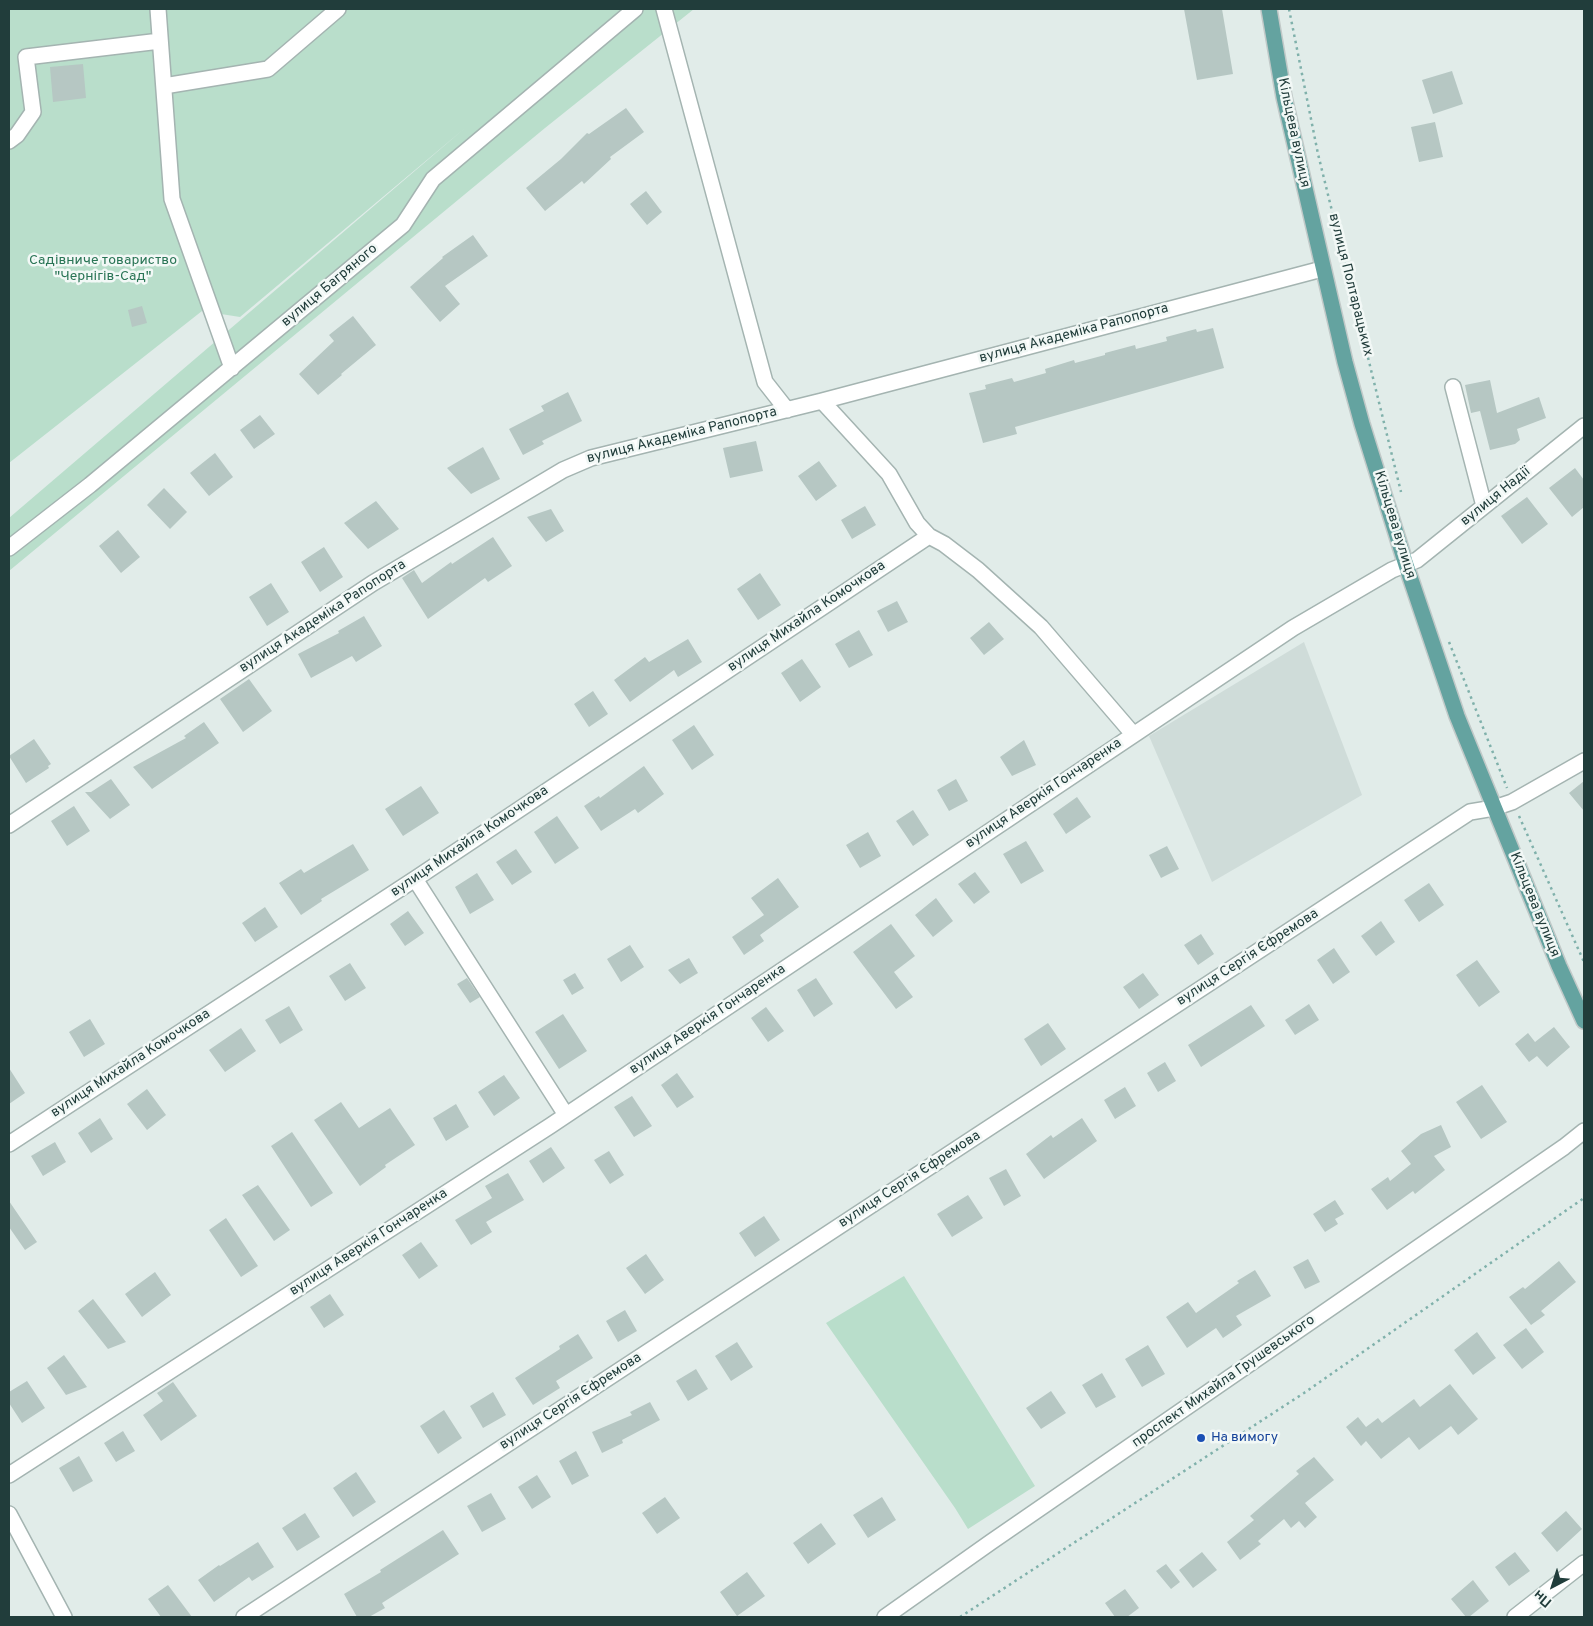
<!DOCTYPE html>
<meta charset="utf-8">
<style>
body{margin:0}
#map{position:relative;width:1593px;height:1626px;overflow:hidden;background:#e1ece9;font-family:Overpass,sans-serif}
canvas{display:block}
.frame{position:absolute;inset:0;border:10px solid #213d3b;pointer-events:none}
.north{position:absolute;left:1528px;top:1561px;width:50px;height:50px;-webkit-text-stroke:4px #f2f8f6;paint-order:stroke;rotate:220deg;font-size:14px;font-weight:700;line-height:20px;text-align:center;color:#213d3b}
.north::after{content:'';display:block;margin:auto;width:18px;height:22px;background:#213d3b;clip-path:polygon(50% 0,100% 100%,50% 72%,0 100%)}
</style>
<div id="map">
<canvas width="1593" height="1626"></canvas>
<div class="frame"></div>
<div class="north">Пн</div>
</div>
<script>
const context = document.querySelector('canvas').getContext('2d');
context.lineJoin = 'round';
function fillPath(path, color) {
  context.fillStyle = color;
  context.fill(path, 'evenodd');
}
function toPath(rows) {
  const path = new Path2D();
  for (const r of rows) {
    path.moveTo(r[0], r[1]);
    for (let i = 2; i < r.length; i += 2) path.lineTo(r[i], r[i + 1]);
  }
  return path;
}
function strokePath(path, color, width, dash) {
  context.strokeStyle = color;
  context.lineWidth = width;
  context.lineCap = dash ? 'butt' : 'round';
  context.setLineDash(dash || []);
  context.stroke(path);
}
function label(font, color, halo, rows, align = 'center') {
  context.font = font + ' Overpass,sans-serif';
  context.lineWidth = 5;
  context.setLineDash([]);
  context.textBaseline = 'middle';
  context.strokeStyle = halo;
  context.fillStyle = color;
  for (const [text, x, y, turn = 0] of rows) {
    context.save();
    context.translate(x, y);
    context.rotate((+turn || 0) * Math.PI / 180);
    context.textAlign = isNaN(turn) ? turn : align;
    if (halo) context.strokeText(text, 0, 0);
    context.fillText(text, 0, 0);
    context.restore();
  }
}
fillPath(toPath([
 [1304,642,1362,795,1212,882,1149,736]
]), '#cfdcd9');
fillPath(toPath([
 [9,9,694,9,545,128,9,571,9,518,465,128,240,317,202,311,9,463],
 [904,1276,1035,1486,968,1529,955,1508,826,1323]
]), '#b9decb');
fillPath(toPath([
 [1184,9,1222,9,1233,74,1197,80],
 [83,64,86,98,53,102,50,67],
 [1452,71,1463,104,1433,114,1422,80],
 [626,108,644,132,610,157,611,159,584,184,582,181,545,211,526,188,561,159,587,133,589,134],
 [1435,122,1443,157,1419,162,1411,127],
 [646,191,662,212,647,225,630,204],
 [473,235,488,256,445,286,460,304,440,322,410,287,443,258,442,257],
 [142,306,147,323,132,327,128,310],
 [353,316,376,345,341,374,342,375,318,395,299,374,334,341,329,335],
 [1213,328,1224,368,1015,427,1017,434,983,443,969,393,986,389,985,385,1012,378,1014,382,1046,373,1045,369,1074,360,1075,363,1105,355,1105,353,1135,345,1136,349,1167,341,1166,337,1196,329,1197,332],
 [1490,380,1497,413,1539,397,1546,418,1517,429,1520,440,1515,444,1490,450,1480,411,1471,413,1465,385],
 [568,392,582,421,542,441,544,444,523,455,509,429,544,411,541,406],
 [260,415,275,434,254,449,240,430],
 [756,441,763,471,730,478,723,448],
 [483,447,500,479,471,494,447,468],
 [215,453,233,477,209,496,190,473],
 [819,461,837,486,816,501,798,476],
 [1575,468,1584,480,1584,507,1572,517,1549,488],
 [164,488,187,512,170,529,147,505],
 [1527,497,1548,524,1522,544,1501,516],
 [376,501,399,529,368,549,344,523],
 [865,506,876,525,852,539,841,520],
 [551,509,564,531,546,542,527,517],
 [118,530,140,557,121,573,99,546],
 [493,537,512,566,488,582,485,578,428,619,402,578,414,570,422,583,451,562,452,564],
 [324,547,343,577,320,592,301,562],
 [760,573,781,605,758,620,737,589],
 [271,583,289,612,267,626,249,597],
 [897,601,908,622,888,632,877,611],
 [364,616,382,646,356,662,352,656,311,678,298,654,339,633,338,631],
 [989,622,1004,639,984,655,970,638],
 [859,630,873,655,849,668,835,644],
 [688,639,702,662,678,677,674,670,630,702,614,680,645,657,649,662],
 [802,659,821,687,800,702,781,673],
 [249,679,272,711,243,732,220,699],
 [593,691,608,714,589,727,574,704],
 [204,722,219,743,152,789,133,767,186,738,184,736],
 [694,725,714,755,692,770,672,740],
 [34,739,51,764,48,766,49,768,26,783,9,756],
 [1024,740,1036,765,1012,776,1000,757],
 [644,766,664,794,638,813,635,809,601,831,584,806,599,796,600,798],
 [111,779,130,805,110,819,85,792,91,792],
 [956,779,968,801,949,811,937,790],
 [1584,781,1584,811,1569,793],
 [421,786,439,813,403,836,385,809],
 [1077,797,1091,817,1066,834,1053,814],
 [74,806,90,831,67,846,51,821],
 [913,810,929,835,913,846,896,821],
 [557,816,579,848,555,864,534,832],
 [868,832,881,856,860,868,846,845],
 [1026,841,1044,871,1021,884,1003,854],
 [353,844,369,870,321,899,322,901,301,915,279,883,301,869,304,873],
 [1167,846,1179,869,1161,878,1149,855],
 [516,849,532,872,512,885,496,862],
 [975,872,990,892,974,904,958,884],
 [477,873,494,900,470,914,455,887],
 [778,878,799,907,760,935,764,941,744,955,732,937,764,915,751,898],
 [1429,883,1444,905,1419,922,1404,900],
 [936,898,953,921,933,937,915,915],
 [265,907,278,927,255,942,242,923],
 [408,911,424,933,405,946,390,924],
 [1381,921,1395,942,1376,956,1361,936],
 [891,924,915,956,894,972,913,997,896,1009,853,952],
 [1201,934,1214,954,1198,965,1184,945],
 [630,945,644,967,621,982,607,959],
 [1334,948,1350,972,1333,984,1317,960],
 [689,958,698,973,680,984,668,970],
 [1477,960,1500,992,1479,1007,1456,975],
 [350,963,366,988,345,1001,329,976],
 [575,973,584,988,572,995,563,980],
 [1143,973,1159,995,1139,1009,1123,987],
 [467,978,480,997,470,1003,457,984],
 [816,978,833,1004,814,1017,797,990],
 [1309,1004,1319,1020,1295,1035,1285,1020],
 [1251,1005,1265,1026,1201,1067,1188,1045],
 [289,1006,303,1030,280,1044,265,1020],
 [766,1007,784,1031,768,1042,751,1018],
 [563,1014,587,1051,559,1069,535,1032],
 [90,1019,105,1044,84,1057,69,1032],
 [1048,1023,1066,1049,1041,1066,1024,1039],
 [1554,1027,1570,1047,1547,1067,1537,1056,1529,1062,1515,1044,1528,1033,1535,1042],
 [241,1028,256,1051,225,1072,209,1050],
 [1165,1062,1176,1081,1158,1092,1147,1073],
 [9,1068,25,1093,9,1104],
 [677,1073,694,1097,677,1108,661,1085],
 [504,1075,520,1098,494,1116,478,1092],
 [1482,1085,1507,1122,1481,1139,1456,1102],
 [1125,1087,1136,1106,1115,1119,1104,1100],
 [147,1089,166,1115,147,1130,127,1104],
 [632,1096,652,1126,634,1137,614,1107],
 [341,1102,359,1128,390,1108,415,1145,385,1165,386,1167,360,1186,314,1120],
 [456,1104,469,1127,446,1141,433,1118],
 [100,1118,113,1139,91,1153,78,1133],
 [1082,1118,1097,1141,1044,1179,1026,1154,1051,1135,1053,1138],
 [1441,1125,1451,1147,1434,1156,1445,1170,1415,1194,1413,1191,1387,1210,1371,1189,1388,1177,1390,1181,1411,1164,1401,1151,1421,1134],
 [292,1132,333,1193,311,1207,271,1146],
 [55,1142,66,1162,43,1176,31,1156],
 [551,1147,565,1168,543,1183,529,1161],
 [609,1151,624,1175,610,1184,594,1160],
 [1006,1169,1021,1196,1004,1206,989,1178],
 [508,1173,524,1200,486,1222,492,1232,471,1245,455,1220,492,1198,485,1186],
 [258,1185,290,1230,274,1241,242,1195],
 [968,1195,983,1218,952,1237,937,1214],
 [1335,1200,1344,1214,1335,1219,1338,1224,1325,1232,1313,1214],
 [9,1201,37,1242,25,1250,9,1227],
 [764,1216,780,1240,755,1257,739,1233],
 [226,1218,258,1266,241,1277,209,1230],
 [421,1242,438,1266,419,1279,402,1255],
 [646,1254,664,1280,645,1294,626,1268],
 [1308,1259,1320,1282,1305,1289,1293,1267],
 [1559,1261,1576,1282,1541,1311,1545,1315,1531,1325,1509,1297,1523,1287,1525,1289],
 [1255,1270,1271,1296,1236,1316,1242,1325,1223,1338,1216,1328,1187,1348,1166,1317,1188,1302,1196,1313,1239,1283,1237,1281],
 [155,1272,171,1295,142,1317,125,1294],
 [330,1294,344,1315,324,1328,310,1307],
 [93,1299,126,1342,108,1349,78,1311],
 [625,1310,637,1331,618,1342,606,1321],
 [1526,1328,1544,1352,1522,1369,1503,1345],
 [1477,1332,1496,1358,1473,1375,1454,1350],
 [578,1334,593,1358,556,1381,560,1388,533,1405,515,1378,560,1349,559,1346],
 [737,1342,753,1367,731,1381,715,1356],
 [1148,1345,1165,1374,1142,1387,1125,1359],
 [64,1355,87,1387,66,1395,47,1368],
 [696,1369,708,1389,688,1401,676,1381],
 [1102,1373,1116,1397,1096,1408,1082,1385],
 [27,1381,45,1408,22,1423,9,1403,9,1392],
 [173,1382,197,1416,161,1441,143,1415,163,1401,157,1393],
 [1450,1384,1478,1419,1458,1435,1451,1426,1419,1450,1409,1437,1381,1459,1366,1441,1361,1446,1346,1427,1358,1417,1366,1427,1378,1418,1382,1423,1414,1399,1420,1407],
 [1051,1391,1066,1413,1041,1429,1026,1408],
 [493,1392,506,1415,483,1428,470,1406],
 [650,1402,660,1420,622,1440,623,1443,602,1453,592,1432,632,1415,630,1412],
 [444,1410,462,1438,438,1454,420,1426],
 [123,1431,135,1451,116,1462,104,1443],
 [576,1451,589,1476,572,1485,559,1461],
 [79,1456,93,1481,73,1492,59,1468],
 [1314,1457,1334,1480,1305,1503,1317,1517,1305,1528,1299,1521,1291,1528,1284,1519,1258,1541,1261,1544,1240,1560,1227,1542,1254,1520,1250,1516,1299,1474,1296,1471],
 [356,1472,376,1502,353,1517,333,1488],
 [537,1475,551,1497,532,1509,518,1487],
 [491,1493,506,1519,482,1532,467,1506],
 [665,1497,680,1518,657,1534,642,1513],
 [882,1497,896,1520,868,1538,853,1515],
 [1566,1511,1582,1529,1557,1552,1541,1533],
 [305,1513,320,1537,297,1551,282,1528],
 [821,1523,836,1544,808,1564,793,1543],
 [443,1530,459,1554,382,1603,385,1608,369,1617,357,1617,344,1594,381,1572,380,1570],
 [258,1542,274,1567,252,1581,249,1577,214,1602,198,1580,219,1565,220,1566],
 [1202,1552,1217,1570,1193,1588,1179,1570],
 [1515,1552,1530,1571,1509,1586,1495,1567],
 [1166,1564,1180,1582,1171,1589,1156,1571],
 [747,1572,765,1596,737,1616,720,1592],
 [1473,1580,1489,1601,1469,1617,1466,1617,1451,1599],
 [168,1585,192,1617,161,1617,148,1599],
 [1125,1589,1139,1608,1127,1617,1115,1617,1105,1603]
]), '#b6c7c3');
const minor = toPath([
 [158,9,172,199,232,368],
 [664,9,765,382,787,410],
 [164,86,268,69,338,9],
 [9,141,17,135,33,112,26,57,160,41],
 [1453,387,1484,506],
 [822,401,889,474,917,523,929,536,944,544,978,570,1041,627,1133,734],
 [9,548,90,485,403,225,433,179,635,9],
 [9,825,373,583,563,470,591,458,822,401,1322,269],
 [415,879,566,1115],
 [9,1144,415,879,929,536],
 [9,1475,550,1126,1293,628,1392,570,1417,560,1584,426],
 [9,1514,64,1617],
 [244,1617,1470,812,1494,808,1512,802,1584,761],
 [885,1617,991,1542,1564,1147,1584,1131],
 [1515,1617,1584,1563]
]);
const major = toPath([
 [1269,9,1284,97,1345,362,1362,424,1406,565,1457,716,1559,966,1584,1021]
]);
strokePath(minor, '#a4b4b1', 18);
strokePath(major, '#c1c9c8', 18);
strokePath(toPath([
 [1289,9,1318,154,1401,492],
 [1449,642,1507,788],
 [1519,816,1584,962],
 [960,1617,1304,1393,1584,1198]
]), '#80b1ab', 2.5, [2.5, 4]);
strokePath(minor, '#fff', 15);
strokePath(major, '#64a3a0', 15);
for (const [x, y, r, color] of [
 [1201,1438,5,"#1a4fb4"]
]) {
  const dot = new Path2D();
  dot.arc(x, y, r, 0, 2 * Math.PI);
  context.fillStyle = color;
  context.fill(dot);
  strokePath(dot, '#f2f8f6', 2);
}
label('14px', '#213d3b', '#f2f8f6', [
 ["Кільцева вулиця",1293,133,78],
 ["вулиця Полтарацьких",1350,285,76],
 ["вулиця Багряного",330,286,-40],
 ["вулиця Академіка Рапопорта",1074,334,-15],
 ["вулиця Академіка Рапопорта",682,436,-14],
 ["вулиця Надії",1496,497,-39],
 ["Кільцева вулиця",1394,525,73],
 ["вулиця Академіка Рапопорта",323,617,-33],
 ["вулиця Михайла Комочкова",807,617,-34],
 ["вулиця Аверкія Гончаренка",1044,794,-34],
 ["вулиця Михайла Комочкова",470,842,-34],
 ["Кільцева вулиця",1534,905,68],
 ["вулиця Сергія Єфремова",1248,958,-33],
 ["вулиця Аверкія Гончаренка",708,1020,-34],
 ["вулиця Михайла Комочкова",131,1064,-33],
 ["вулиця Сергія Єфремова",910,1180,-33],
 ["вулиця Аверкія Гончаренка",369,1243,-33],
 ["проспект Михайла Грушевського",1224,1382,-35],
 ["вулиця Сергія Єфремова",571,1402,-33]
]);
label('14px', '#2a7556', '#f2f8f6', [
 ["Садівниче товариство",103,261],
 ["\"Чернігів-Сад\"",103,277]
]);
label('14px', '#164399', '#f2f8f6', [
 ["На вимогу",1211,1438]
], 'left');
</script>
